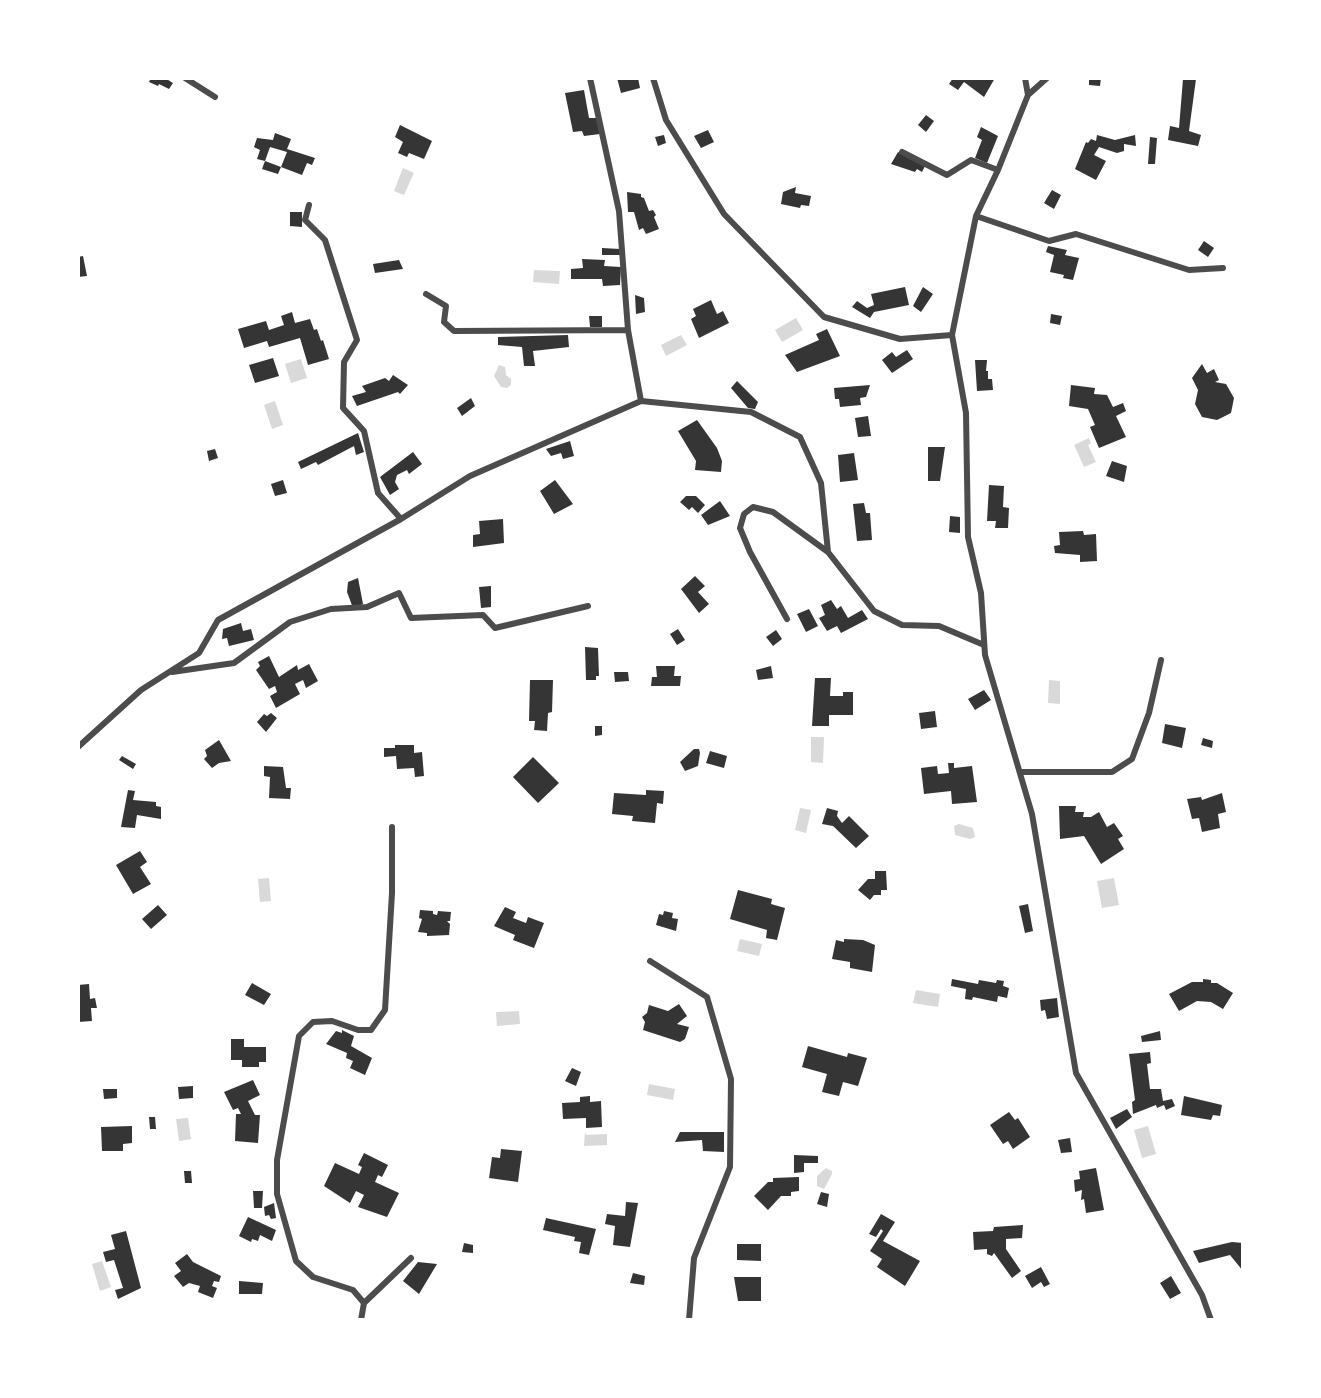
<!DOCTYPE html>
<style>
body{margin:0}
#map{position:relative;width:1321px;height:1398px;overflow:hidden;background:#fff;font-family:Arial,sans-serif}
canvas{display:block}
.frame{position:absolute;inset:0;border:80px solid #fff;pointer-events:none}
</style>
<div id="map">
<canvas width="1321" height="1398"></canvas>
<div class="frame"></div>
</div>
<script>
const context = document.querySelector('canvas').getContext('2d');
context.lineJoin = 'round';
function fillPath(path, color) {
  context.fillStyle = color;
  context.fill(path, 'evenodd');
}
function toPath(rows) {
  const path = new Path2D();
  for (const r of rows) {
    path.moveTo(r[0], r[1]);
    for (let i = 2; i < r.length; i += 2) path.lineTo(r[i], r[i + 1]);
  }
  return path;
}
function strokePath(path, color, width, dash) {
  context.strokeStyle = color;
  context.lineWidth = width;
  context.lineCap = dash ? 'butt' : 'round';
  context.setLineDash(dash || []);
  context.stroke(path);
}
fillPath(toPath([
 [403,168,414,173,404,195,394,191],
 [534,270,560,271,559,284,533,282],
 [796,318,803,330,782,342,775,330],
 [681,335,687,345,666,356,661,345],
 [301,359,307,378,291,383,285,364],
 [499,365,505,367,506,375,511,379,511,385,507,388,501,387,494,376],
 [275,401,283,425,272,429,264,405],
 [1089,438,1091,443,1088,445,1096,462,1084,467,1074,445],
 [1049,680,1060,681,1060,704,1048,703],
 [811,737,824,737,823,763,811,762],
 [800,808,811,810,806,833,795,830],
 [959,824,973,828,975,837,970,839,955,835,954,826],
 [269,878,271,901,260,902,258,879],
 [1114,878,1119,905,1102,908,1097,881],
 [740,939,762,944,759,956,737,951],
 [916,990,940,994,938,1007,913,1003],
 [519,1011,520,1024,497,1026,496,1012],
 [649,1084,675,1089,673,1100,647,1095],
 [188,1118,191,1139,179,1141,176,1119],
 [1148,1126,1156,1154,1142,1158,1134,1130],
 [585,1132,586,1135,607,1134,607,1145,584,1146],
 [826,1168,832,1171,832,1174,824,1189,817,1186,817,1176],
 [102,1261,111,1287,100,1291,92,1264]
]), '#d9d9d9');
fillPath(toPath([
 [151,78,165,78,173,83,169,89,159,84,158,86,149,82],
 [617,78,638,78,640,88,621,93],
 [953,78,995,78,984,97,964,82,958,90,949,84],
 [1089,78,1101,78,1100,86,1089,85],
 [1183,79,1196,79,1189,131,1201,135,1198,146,1168,140,1170,126,1179,128],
 [584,90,589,118,598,118,600,134,584,136,582,131,573,132,565,93],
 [926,115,934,121,926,132,918,125],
 [400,125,432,141,424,159,409,153,407,157,398,153,403,142,395,137],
 [981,127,998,136,987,163,975,158,982,140,977,137],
 [708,130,714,142,701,148,694,136],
 [275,133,291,139,287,149,315,158,312,165,307,163,302,175,281,167,287,152,270,147,265,161,281,167,278,174,262,169,265,161,257,159,260,150,254,147,257,138,273,140],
 [664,135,666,143,658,146,655,137],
 [1097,135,1115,140,1135,135,1136,146,1124,144,1124,151,1117,153,1099,147,1094,155,1106,161,1096,180,1075,169,1086,142,1088,143,1091,139,1096,141],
 [1150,137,1157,138,1155,164,1148,164],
 [898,152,925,166,922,172,917,169,915,172,891,164],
 [796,187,795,193,811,196,809,206,801,205,800,208,781,204,783,192],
 [1052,190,1061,195,1054,209,1044,203],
 [627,192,641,194,641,197,644,198,649,211,653,210,656,215,654,217,659,229,646,234,643,228,639,230,634,212,628,212],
 [290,212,302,212,302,227,290,226],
 [1204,241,1214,248,1208,257,1198,250],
 [1048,246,1067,250,1065,255,1079,258,1073,280,1063,278,1064,275,1050,272,1054,255,1046,252],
 [602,248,620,249,620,255,602,255],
 [83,256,87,276,78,277,78,257],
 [582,259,605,260,604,266,621,267,620,285,603,286,602,279,571,279,571,269,583,268],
 [399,260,403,269,375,273,373,264],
 [905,287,909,305,874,312,870,318,852,307,857,301,867,308,874,305,871,294],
 [923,287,933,294,921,312,913,306],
 [635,295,644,298,645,312,636,314],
 [711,300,717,314,723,311,729,323,699,338,691,319,696,316,693,309],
 [292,312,295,323,310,319,314,330,317,329,321,341,323,340,329,359,308,365,300,338,269,347,267,341,244,348,238,329,266,321,269,330,284,325,281,316],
 [1051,314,1062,316,1060,325,1050,323],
 [589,316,602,316,602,327,590,327],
 [827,329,840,356,797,372,785,355,819,340,816,334],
 [568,335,569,347,533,351,535,366,524,366,522,347,498,345,498,337],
 [907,350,913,359,892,373,882,360,892,352,896,357],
 [273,358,279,376,255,383,249,365],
 [975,360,987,360,986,371,988,371,988,379,992,379,993,390,977,391],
 [1202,364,1207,373,1214,369,1219,380,1215,382,1226,384,1234,398,1231,413,1217,420,1202,417,1195,404,1198,390,1192,378],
 [393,375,408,385,400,394,398,392,357,406,352,396,366,392,362,386,385,378,389,381],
 [737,381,758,402,755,409,748,408,731,388],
 [870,385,866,397,860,398,861,405,840,407,839,399,835,399,834,388],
 [1071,385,1095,388,1094,394,1107,395,1113,407,1123,403,1126,411,1116,416,1126,437,1099,448,1090,427,1095,425,1088,409,1069,406],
 [471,398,475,406,462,416,457,408],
 [868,416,871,436,858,437,855,418],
 [697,420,717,448,722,461,721,472,695,470,696,461,678,431],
 [358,433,364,452,356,455,354,446,318,465,316,462,301,469,298,462],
 [570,441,574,456,563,459,561,453,551,456,546,449],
 [928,447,945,447,940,481,928,481],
 [215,449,218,458,209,461,207,451],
 [413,452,422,464,409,474,407,470,397,475,395,482,399,489,390,495,380,477],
 [854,453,858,480,840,482,838,455],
 [1112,461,1127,466,1124,482,1106,476],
 [283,480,287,493,275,496,271,484],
 [555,480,573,504,554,514,540,491],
 [989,485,1004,486,1003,507,1009,508,1008,528,995,528,996,521,987,521],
 [686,496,696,496,705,505,698,513,692,507,689,510,680,502],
 [720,501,730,516,708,525,701,515],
 [864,503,866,513,870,513,872,540,857,541,853,504],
 [950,516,960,517,960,533,949,532],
 [503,519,504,543,473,547,473,535,480,534,479,521],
 [1083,531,1084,535,1096,534,1097,561,1080,562,1080,555,1055,553,1054,546,1060,545,1059,532],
 [695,576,705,586,698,592,709,604,699,613,681,589],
 [358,578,363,604,353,608,347,592,348,582],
 [491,586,491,607,481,608,479,587],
 [831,600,837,609,841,606,848,618,862,610,868,619,841,633,837,626,827,631,819,618,825,615,821,605],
 [809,609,818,626,806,632,797,614],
 [241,623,243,631,251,629,254,640,229,646,227,638,222,639,223,629],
 [678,629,685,640,677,645,670,634],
 [776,630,782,639,773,646,766,637],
 [585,647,598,648,599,676,596,676,596,680,586,680],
 [269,656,279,677,297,665,298,670,309,664,318,681,306,688,303,680,295,684,300,694,276,708,270,696,277,692,275,686,269,689,256,670,260,666,258,662],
 [656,666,675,666,674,676,681,676,680,686,651,686,652,677,657,677],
 [771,666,773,678,758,680,756,670],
 [614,672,628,672,629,681,615,682],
 [815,678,831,678,830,696,843,696,843,692,853,692,853,715,829,715,829,726,812,726],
 [530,680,553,680,552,712,548,713,547,731,534,730,535,721,529,721],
 [984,690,991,700,975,710,968,699],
 [935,711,937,727,921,729,919,713],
 [271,713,277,718,266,732,257,722,264,714,267,716],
 [1165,724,1186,728,1182,748,1162,743],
 [595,726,602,726,602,735,595,736],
 [1203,738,1213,741,1212,748,1201,745],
 [219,740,231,761,219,763,212,768,204,759,207,756,205,750],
 [395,745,414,745,414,753,422,752,424,776,415,777,414,768,397,769,396,756,384,757,384,748,395,748],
 [694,749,699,749,700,753,698,766,685,771,680,762],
 [710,751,727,756,724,768,706,763],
 [122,756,136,764,133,769,119,760],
 [533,757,559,783,538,803,513,777],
 [948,763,954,763,954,768,972,766,977,802,952,804,951,791,924,794,921,768,937,766,938,774,949,773],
 [264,766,283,767,286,788,291,788,290,799,269,798,270,777,264,776],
 [128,790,135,791,133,800,156,802,156,806,161,807,161,819,137,815,135,828,121,827],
 [646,790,664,791,663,804,657,803,655,823,632,821,633,816,612,814,614,793,646,795],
 [1222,793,1226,812,1218,814,1220,828,1202,832,1199,818,1192,819,1187,799,1201,797,1202,800],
 [1059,806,1076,806,1075,812,1084,812,1083,817,1091,817,1099,812,1107,827,1114,823,1123,836,1118,839,1124,849,1101,864,1084,836,1060,839],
 [827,808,838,811,837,816,842,823,849,816,869,836,856,848,833,826,822,824],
 [140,851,147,862,140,867,151,884,133,894,116,865],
 [875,871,886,871,887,890,881,890,881,895,874,895,870,900,858,890,868,879,875,879],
 [738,890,772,899,771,904,785,908,777,940,766,938,767,930,730,919],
 [1028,904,1033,931,1025,933,1019,906],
 [158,905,167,915,151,929,142,919],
 [505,907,516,912,513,918,526,923,528,917,544,923,534,948,513,940,515,935,494,926],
 [420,910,433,911,433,914,437,915,438,911,451,912,450,921,447,921,450,924,449,935,427,936,427,933,418,932,422,919,419,918],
 [664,911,673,913,672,918,678,919,676,931,656,925,659,914,663,915],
 [844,939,863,940,875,945,872,972,850,968,850,962,832,959,836,940,844,942],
 [952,979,978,984,979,980,996,983,997,980,1004,981,1003,986,1009,988,1007,998,998,996,997,1002,973,997,972,1000,965,999,966,989,951,986],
 [1203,979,1211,980,1211,983,1217,983,1233,993,1223,1009,1211,1002,1197,1001,1179,1011,1169,994,1192,982,1203,982],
 [252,983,271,994,264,1005,245,995],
 [89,984,90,999,95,998,97,1008,91,1008,92,1021,78,1022,78,985],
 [1057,998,1059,1017,1047,1019,1045,1010,1041,1011,1040,1000],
 [679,1004,687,1016,677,1024,689,1027,685,1039,680,1042,643,1030,645,1022,642,1017,647,1013,649,1005,668,1011],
 [342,1030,354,1036,351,1046,372,1058,365,1075,350,1068,353,1061,346,1058,347,1053,326,1044,336,1031,342,1033],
 [1160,1031,1161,1040,1142,1042,1141,1036],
 [231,1039,244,1039,244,1047,266,1047,266,1062,259,1062,259,1067,242,1067,242,1060,231,1060],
 [808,1046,847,1057,848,1053,867,1058,858,1086,843,1082,839,1096,822,1092,827,1074,802,1067],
 [1150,1052,1151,1063,1147,1064,1150,1089,1161,1089,1163,1101,1172,1099,1175,1106,1166,1110,1164,1105,1157,1108,1156,1105,1133,1114,1132,1102,1135,1100,1129,1054],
 [572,1068,581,1072,576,1086,565,1081],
 [253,1080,260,1095,248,1101,255,1115,260,1115,258,1143,235,1141,236,1114,241,1114,238,1108,233,1110,224,1092],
 [193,1086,193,1098,179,1099,178,1087],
 [103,1089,117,1089,117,1098,104,1099],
 [590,1096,590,1102,601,1101,602,1127,586,1128,586,1118,563,1119,562,1103,580,1102,580,1097],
 [1184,1096,1222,1105,1220,1116,1213,1115,1211,1120,1181,1115],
 [1127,1109,1132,1117,1116,1129,1110,1118],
 [1009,1112,1015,1120,1018,1118,1030,1137,1013,1149,1008,1141,1003,1144,990,1125],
 [149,1117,155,1117,156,1129,150,1129],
 [132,1126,132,1143,123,1144,123,1151,102,1151,101,1127],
 [680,1132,724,1132,724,1152,703,1151,702,1140,675,1142],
 [1070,1138,1072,1152,1061,1153,1058,1140],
 [501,1149,522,1151,518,1182,489,1178,492,1157,500,1158],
 [364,1153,388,1165,382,1177,378,1175,375,1182,399,1193,387,1217,358,1207,364,1195,356,1191,350,1203,324,1186,335,1163,359,1174,362,1167,358,1165],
 [794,1155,818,1156,818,1163,804,1163,804,1172,794,1173],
 [1096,1168,1104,1210,1086,1213,1084,1199,1081,1200,1082,1190,1075,1192,1074,1180,1080,1179,1079,1171],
 [184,1171,191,1171,192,1183,185,1183],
 [799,1177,799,1191,791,1192,791,1196,781,1196,768,1210,754,1196,768,1182,773,1182,773,1178],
 [253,1191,263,1191,262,1208,254,1208],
 [821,1192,829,1194,827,1207,817,1204],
 [626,1202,638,1203,630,1247,613,1245,615,1226,605,1224,607,1214,625,1216],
 [274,1203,276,1218,271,1219,269,1215,265,1216,264,1207],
 [881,1214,895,1222,883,1241,920,1261,905,1286,877,1267,882,1259,870,1251,883,1231,881,1229,876,1237,869,1234],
 [248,1217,276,1230,272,1241,260,1235,258,1241,252,1239,251,1242,239,1236],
 [546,1218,596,1229,589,1255,579,1253,581,1242,574,1241,575,1237,543,1230],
 [1023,1225,1022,1238,1006,1239,1006,1249,1021,1271,1012,1278,994,1253,992,1256,987,1254,987,1249,974,1250,973,1232,993,1231,994,1227],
 [126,1231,141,1288,118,1299,115,1290,123,1288,114,1260,106,1262,103,1252,115,1249,111,1235],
 [1232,1242,1243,1243,1243,1271,1230,1255,1199,1263,1193,1251],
 [464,1243,473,1245,473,1253,462,1252],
 [737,1244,761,1244,761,1261,737,1260],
 [187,1254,193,1262,221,1276,219,1282,214,1281,212,1286,217,1288,213,1298,198,1292,200,1286,189,1283,183,1287,174,1276,181,1271,175,1263],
 [418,1262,437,1264,419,1294,403,1281],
 [1041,1267,1050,1284,1044,1287,1041,1282,1032,1288,1025,1276],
 [633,1273,645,1276,644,1285,630,1283],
 [1171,1276,1181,1293,1170,1299,1160,1283],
 [734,1277,761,1277,761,1301,738,1301],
 [239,1281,263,1283,262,1294,239,1294]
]), '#353535');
strokePath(toPath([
 [185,78,215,97],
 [590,78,619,211,628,330,641,401],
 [653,78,666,120,724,214,824,317,900,339,952,335],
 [1025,78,1028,95,998,170,976,216,952,335,966,413,968,537,981,593,985,655,1032,814,1076,1073,1202,1295,1211,1320],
 [1028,95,1047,78],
 [902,152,947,175,971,160,998,170],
 [309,205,305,220,325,240,357,340,344,362,343,408,364,431,378,493,401,519],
 [976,216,1049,241,1076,234,1189,270,1223,268],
 [426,294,446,306,444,322,454,331,628,330],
 [787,619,750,552,740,528,744,514,753,507,773,512,828,552],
 [172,672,234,663,290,622,331,609,367,607,399,593,411,618,483,615,495,628,588,606],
 [78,747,141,690,199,653,218,620,401,519,470,476,641,401,751,412,800,437,821,483,828,552,874,611,902,625,939,626,984,645],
 [1020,772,1112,772,1132,759,1149,713,1161,660],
 [650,961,707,997,731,1079,730,1167,694,1258,689,1320],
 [364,1303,411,1258],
 [361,1320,364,1303,353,1290,313,1277,296,1261,277,1194,277,1160,299,1036,313,1022,332,1021,358,1030,371,1030,385,1010,392,893,392,827]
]), '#4c4c4c', 6);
</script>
